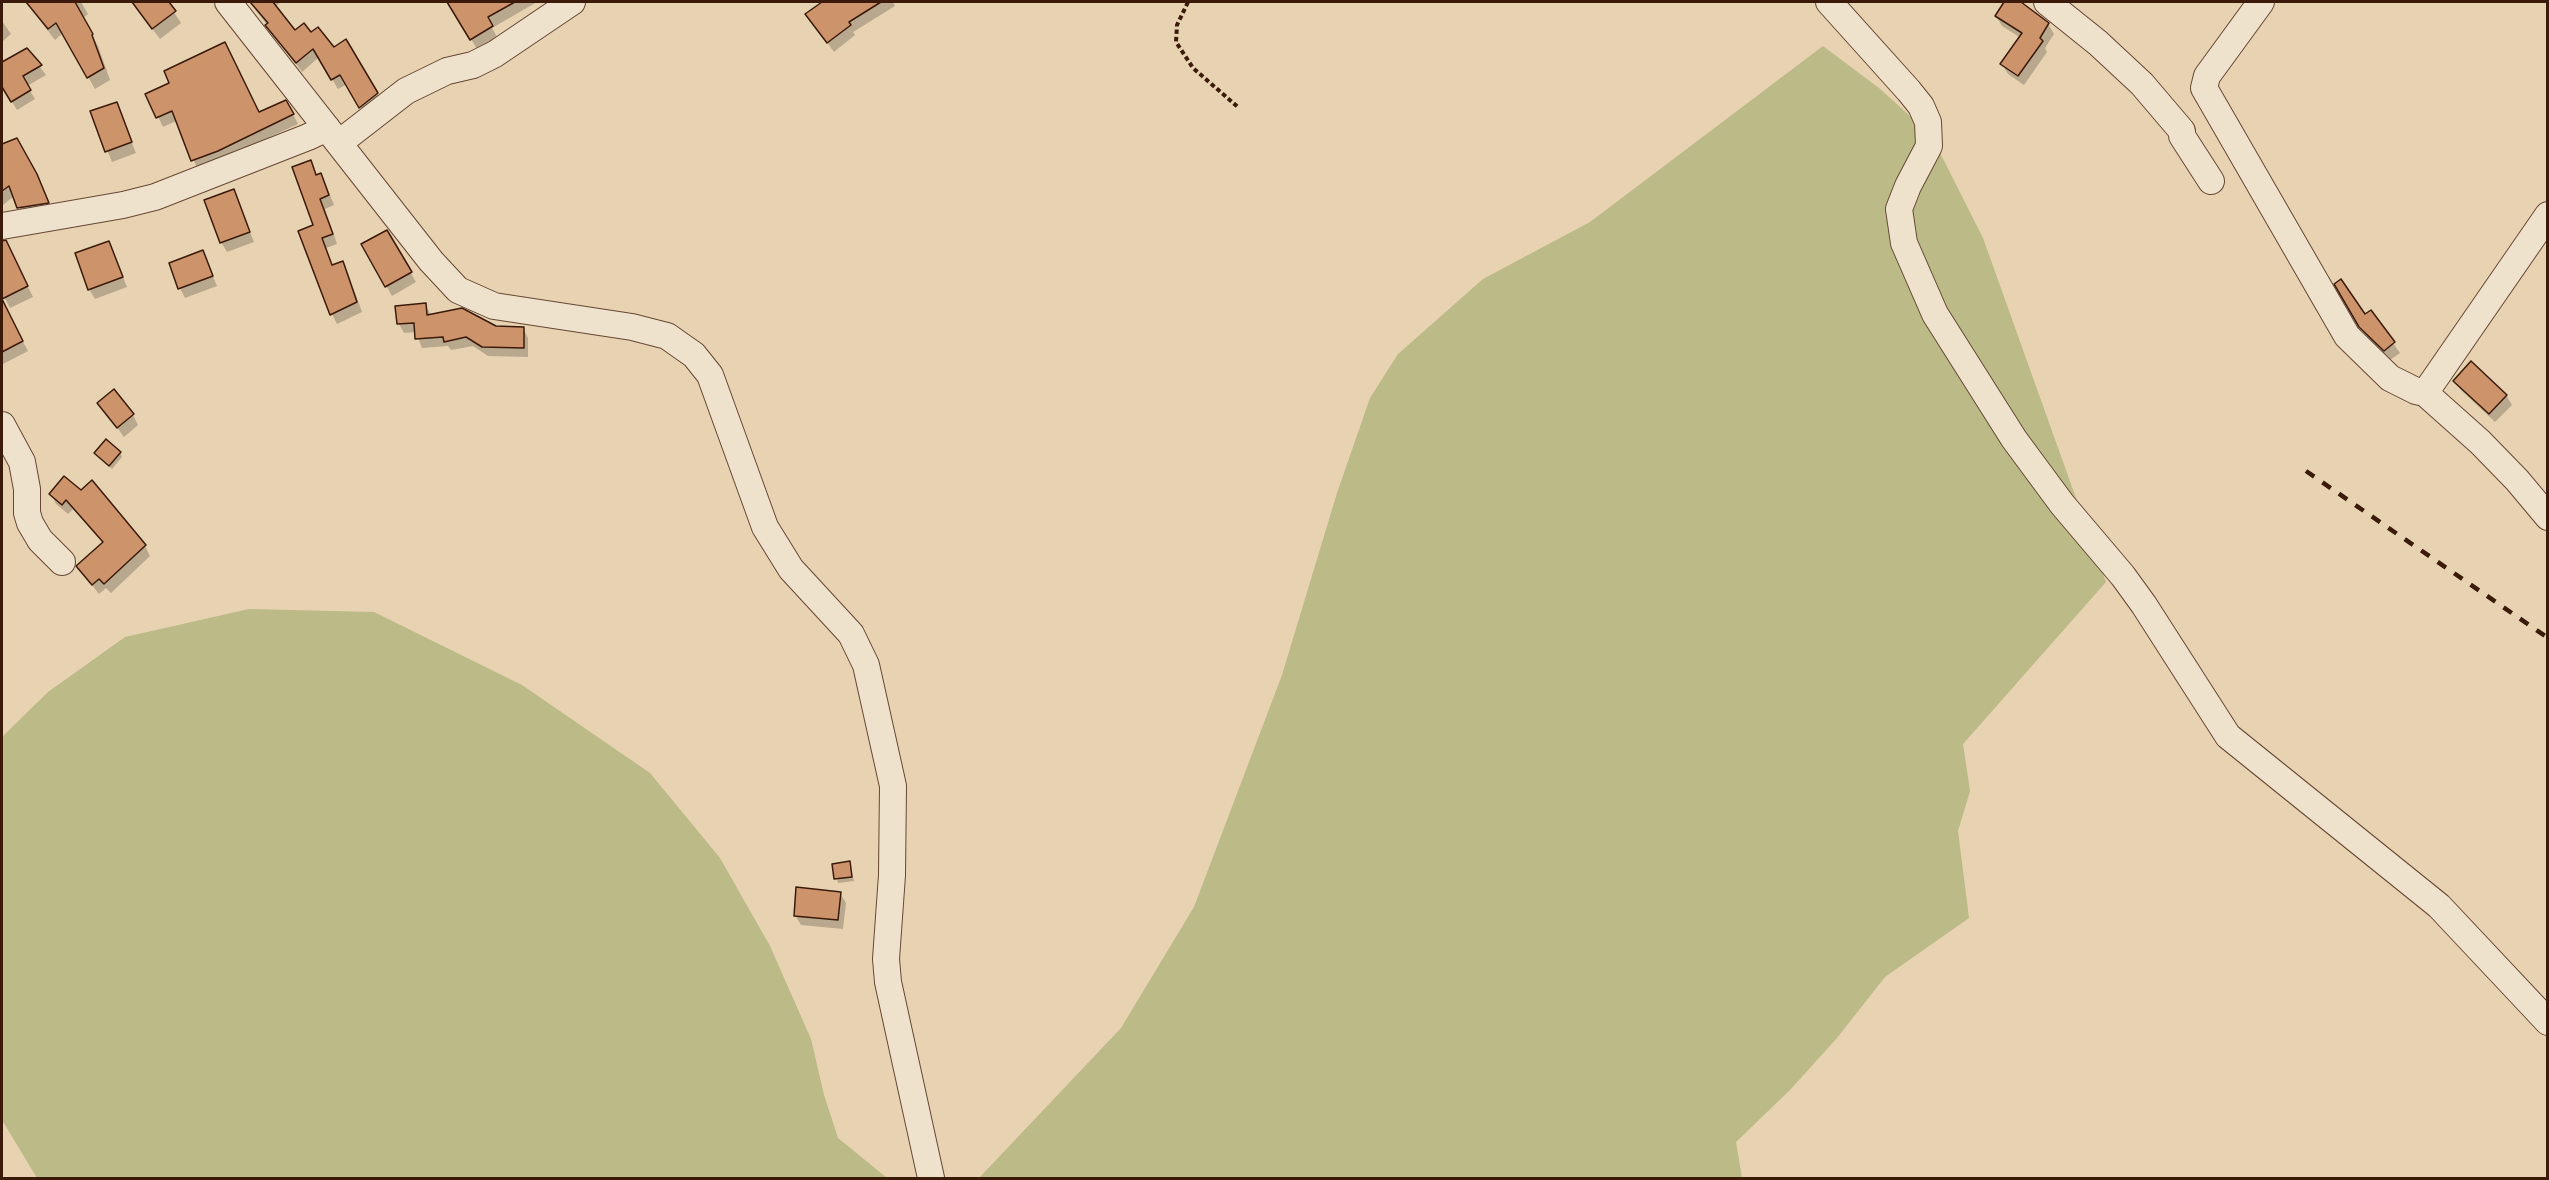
<!DOCTYPE html>
<style>
body{margin:0}
#map{position:relative;width:2549px;height:1180px;overflow:hidden;background:#e7d2b1;font-family:"Gentium Book Plus",serif}
canvas{display:block}
.frame{position:absolute;inset:0;border:3px solid #3b1a0a;pointer-events:none}
</style>
<div id="map">
<canvas width="2549" height="1180"></canvas>
<div class="frame"></div>
</div>
<script>
const context = document.querySelector('canvas').getContext('2d');
context.lineJoin = 'round';
function fillPath(path, color) {
  context.fillStyle = color;
  context.fill(path, 'evenodd');
}
function toPath(rows) {
  const path = new Path2D();
  for (const r of rows) {
    path.moveTo(r[0], r[1]);
    for (let i = 2; i < r.length; i += 2) path.lineTo(r[i], r[i + 1]);
  }
  return path;
}
function strokePath(path, color, width, dash) {
  context.strokeStyle = color;
  context.lineWidth = width;
  context.lineCap = dash ? 'butt' : 'round';
  context.setLineDash(dash || []);
  context.stroke(path);
}
fillPath(toPath([
 [1823,46,1879,88,1931,135,1983,238,2106,582,1963,744,1970,791,1958,831,1969,918,1885,977,1837,1038,1790,1090,1736,1142,1742,1178,979,1178,1121,1028,1194,907,1282,675,1337,493,1370,398,1398,354,1483,279,1590,222],
 [249,609,374,612,522,685,650,773,720,858,770,946,811,1039,824,1095,838,1138,887,1178,37,1178,2,1120,2,737,48,692,125,637]
]), '#bcba87');
fillPath(toPath([
 [26,2,81,2,88,14,83,18,98,46,110,80,95,89,63,33,55,40],
 [132,2,167,2,181,23,160,39],
 [250,2,281,2,275,7,295,32,311,34,334,48,346,41,383,104,366,117,347,84,338,89,319,57,302,72],
 [449,2,537,2,492,28,497,37,477,49],
 [825,2,893,2,895,6,853,32,855,35,834,52,807,15],
 [2006,2,2017,2,2048,24,2054,34,2045,48,2047,52,2024,85,2008,74,2002,64,2021,38,2002,26,1996,16],
 [2,21,11,34,2,42],
 [27,50,46,75,27,86,35,99,17,110,2,85,2,64],
 [147,94,259,113,289,106,298,124,198,170,176,121,163,127],
 [116,103,136,153,112,162,92,112],
 [16,140,42,186,53,213,25,218,14,196,2,206,2,146],
 [310,162,317,176,321,175,326,185,334,205,325,209,337,244,326,248,333,267,342,263,348,273,362,312,337,324,332,314,315,226],
 [233,191,254,242,227,252,221,242],
 [387,232,416,282,392,296,363,244],
 [109,243,127,287,95,299,89,289],
 [9,249,33,297,10,308,2,293,2,252],
 [203,252,217,286,185,298,180,288],
 [2336,284,2365,316,2371,312,2400,353,2390,360,2367,337],
 [426,305,431,316,495,328,523,328,528,338,528,357,488,356,473,346,451,350,448,346,422,348,416,332,404,333,399,324,397,307],
 [7,312,28,351,3,364,2,315],
 [2455,381,2506,395,2512,405,2495,422,2461,390],
 [99,403,133,415,138,425,124,437],
 [120,452,122,457,112,469,96,453],
 [64,478,145,546,150,556,111,593,106,588,99,594,78,567,103,543,73,509,68,514,56,504,51,494],
 [849,863,854,881,838,883,834,865],
 [840,893,846,903,843,929,801,925,795,915]
]), '#0003');
const building = toPath([
 [26,2,75,2,93,34,92,35,104,68,87,78,56,23,48,29,26,2],
 [132,2,169,2,176,11,152,29,132,2],
 [250,2,273,2,295,30,304,23,311,32,318,27,334,47,346,39,378,93,359,108,340,75,331,80,313,49,296,63,265,25,268,23,250,2],
 [447,2,515,2,488,17,493,26,470,40,447,2],
 [822,2,881,2,849,22,851,25,827,43,805,14,822,2],
 [2004,2,2021,2,2049,23,2040,38,2043,41,2018,76,2000,64,2022,33,1995,16,2004,2],
 [225,42,259,112,286,100,294,114,218,151,191,161,172,111,156,118,145,94,169,83,164,71,225,42],
 [27,48,42,65,23,76,31,90,11,102,2,87,2,62,27,48],
 [117,102,132,142,105,152,90,111,117,102],
 [17,138,37,174,49,203,17,208,9,186,2,191,2,144,17,138],
 [311,160,316,175,321,173,329,195,320,199,333,234,322,238,332,265,343,261,357,302,330,315,298,231,313,225,292,167,311,160],
 [234,189,250,232,220,243,204,200,234,189],
 [387,230,412,272,385,287,361,244,387,230],
 [6,240,28,286,2,299,23,341,2,352,2,241,6,240],
 [109,241,123,277,88,290,75,253,109,241],
 [203,250,213,276,178,289,169,263,203,250],
 [2341,279,2365,314,2371,310,2395,342,2384,351,2359,327,2334,284,2341,279],
 [426,303,427,315,462,308,496,326,524,327,524,348,482,347,466,337,444,342,443,337,415,339,414,323,397,324,395,306,426,303],
 [2471,361,2507,395,2489,414,2453,381,2471,361],
 [114,389,134,414,117,428,97,403,114,389],
 [106,439,121,452,109,466,94,453,106,439],
 [64,476,81,490,92,480,146,545,104,584,99,579,92,585,76,566,103,542,66,500,62,505,49,494,64,476],
 [850,861,852,877,834,879,832,864,850,861],
 [796,887,841,892,838,920,794,916,796,887]
]);
fillPath(building, '#cd946c');
strokePath(building, '#3b1a0a', 1.5);
const street = toPath([
 [228,2,431,261,458,290,494,306,632,327,667,336,694,355,710,375,765,527,791,569,851,634,866,665,893,786,892,875,886,959,888,982,931,1178],
 [1829,2,1909,91,1921,106,1928,122,1929,146,1908,186,1899,209,1904,243,1935,314,2014,439,2062,504,2123,576,2144,605,2228,736,2439,906,2548,1022],
 [2047,2,2098,43,2142,84,2182,131,2182,136,2211,181],
 [2261,2,2207,76,2204,88,2347,336,2390,378,2416,391,2425,393,2480,442,2517,480,2548,517],
 [339,143,406,91,447,71,473,65,495,54,572,2],
 [2,226,123,205,155,197,308,137,327,128],
 [2425,393,2548,215],
 [2,425,22,462,27,489,27,513,30,523,40,540,62,562]
]);
strokePath(street, '#664834', 28);
strokePath(toPath([
 [1188,2,1177,25,1176,42,1193,68,1239,108]
]), '#3b1a0a', 4, [4.5, 3]);
strokePath(street, '#efe2cc', 26);
strokePath(toPath([
 [2306,471,2548,638]
]), '#3b1a0a', 4.5, [10, 10]);
</script>
